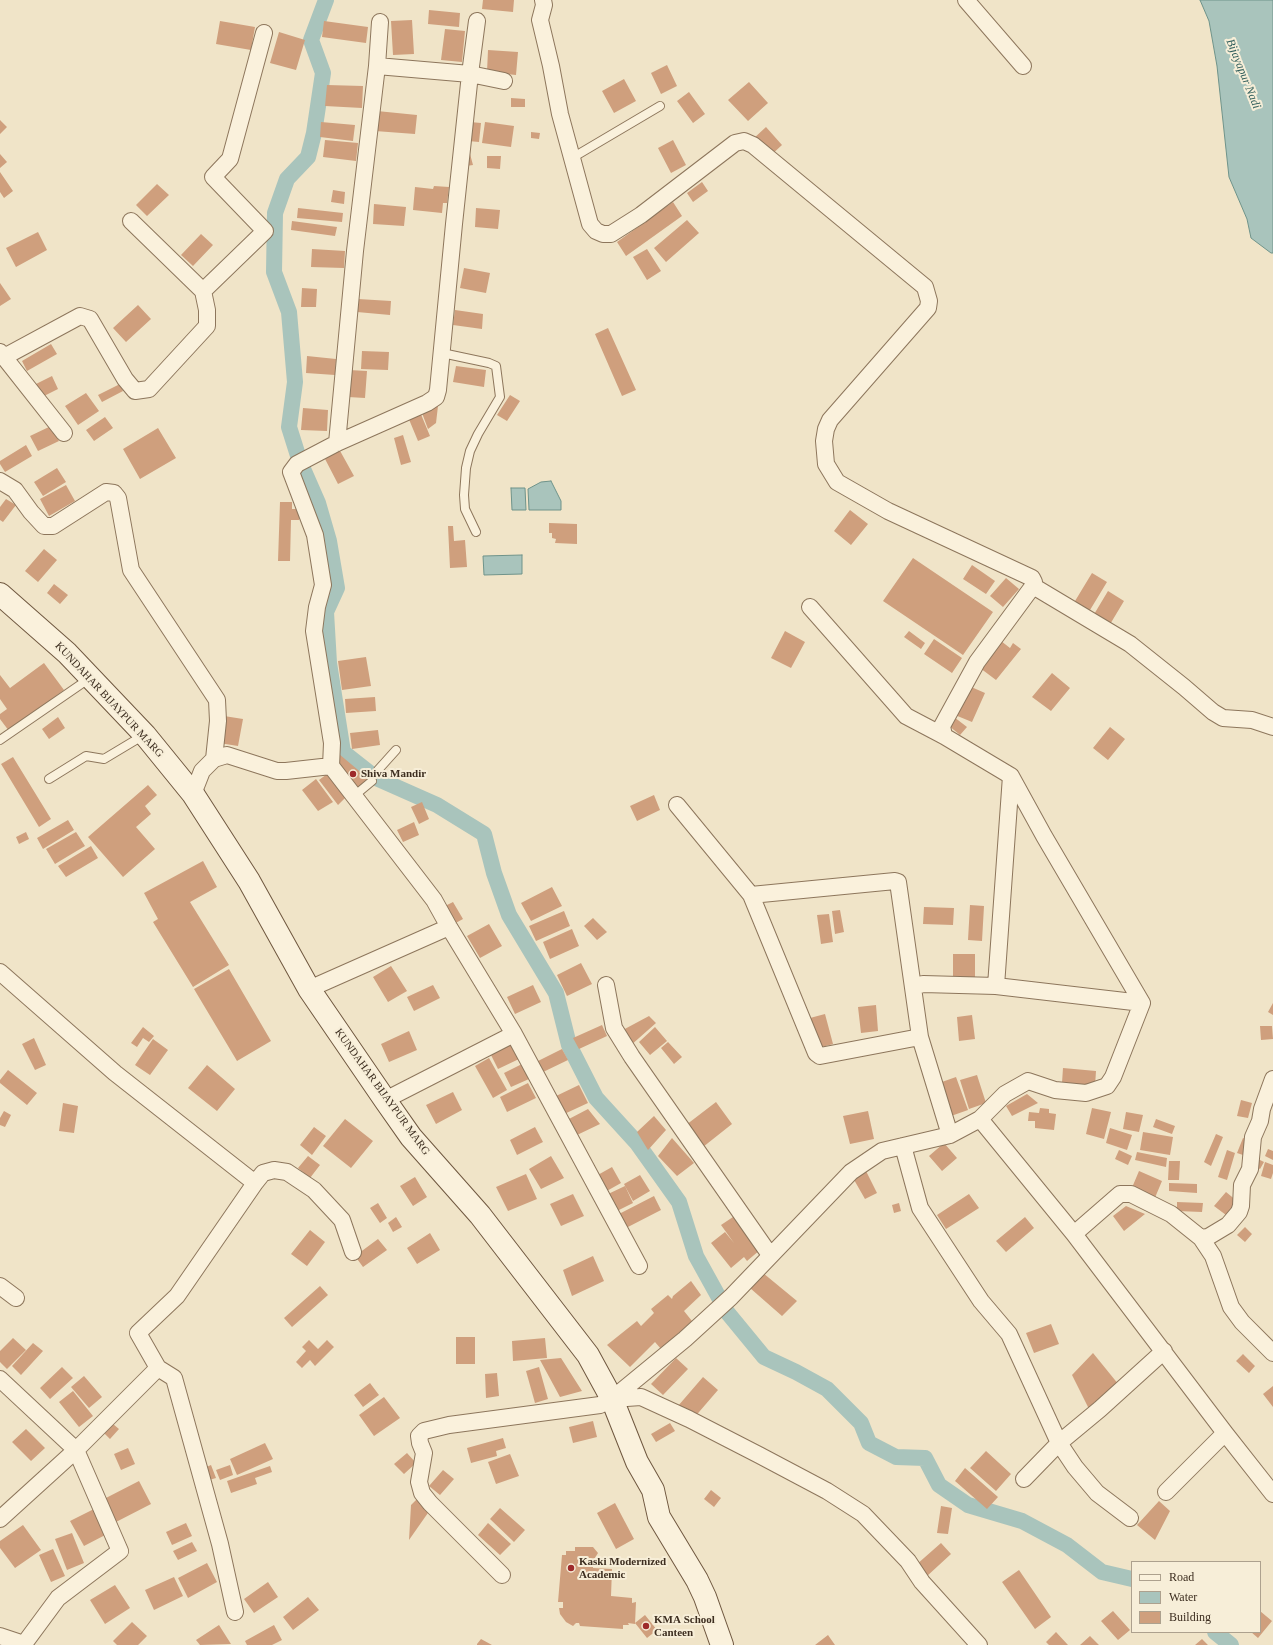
<!DOCTYPE html>
<style>
body{margin:0}
#map{position:relative;width:1273px;height:1645px;overflow:hidden;background:#f0e4c8;font-family:Georgia,serif}
canvas{display:block}
.legend{position:absolute;left:1131px;top:1561px;width:130px;height:72px;box-sizing:border-box;background:#f7eed8;border:1px solid #ada18e;margin:0;padding:5px 7px;list-style:none;font-size:12px;color:#3d2e20}
.legend li{display:flex;align-items:center;gap:8px;height:20px}
.legend b{width:20px;border:1px solid #ada18e}
</style>
<div id="map">
<canvas width="1273" height="1645"></canvas>
<ul class="legend">
<li><b style="height:5px;background:#faf1dc"></b>Road</li>
<li><b style="height:11px;background:#a9c4bc"></b>Water</li>
<li><b style="height:11px;background:#cf9f7d"></b>Building</li>
</ul>
</div>
<script>
const context = document.querySelector('canvas').getContext('2d');
context.lineJoin = 'round';
function fillPath(path, color) {
  context.fillStyle = color;
  context.fill(path, 'evenodd');
}
function toPath(rows) {
  const path = new Path2D();
  for (const r of rows) {
    path.moveTo(r[0], r[1]);
    for (let i = 2; i < r.length; i += 2) path.lineTo(r[i], r[i + 1]);
  }
  return path;
}
function strokePath(path, color, width, dash) {
  context.strokeStyle = color;
  context.lineWidth = width;
  context.lineCap = dash ? 'butt' : 'round';
  context.setLineDash(dash || []);
  context.stroke(path);
}
function label(font, color, halo, rows, align = 'center') {
  context.font = font + ' Georgia,serif';
  context.lineWidth = 4;
  context.setLineDash([]);
  context.textBaseline = 'middle';
  context.strokeStyle = halo;
  context.fillStyle = color;
  for (const [text, x, y, turn = 0] of rows) {
    context.save();
    context.translate(x, y);
    context.rotate((+turn || 0) * Math.PI / 180);
    context.textAlign = isNaN(turn) ? turn : align;
    if (halo) context.strokeText(text, 0, 0);
    context.fillText(text, 0, 0);
    context.restore();
  }
}
const water = toPath([
 [1200,0,1273,0,1273,253,1271,253,1251,238,1247,219,1229,177,1217,66,1209,21,1200,0],
 [551,481,561,501,561,510,529,510,528,489,541,482,551,481],
 [511,488,525,488,526,510,512,510,511,488],
 [522,555,522,574,484,575,483,556,522,555]
]);
fillPath(water, '#a9c4bc');
strokePath(water, '#6f938a', 1);
strokePath(toPath([
 [326,0,311,40,323,73,314,133,308,157,287,179,275,213,274,272,289,312,295,382,289,427,300,462,318,503,329,541,337,588,326,612,329,663,343,752,376,778,437,805,484,834,494,873,509,915,556,993,569,1045,596,1098,637,1143,679,1202,696,1256,727,1312,764,1357,796,1372,827,1389,861,1423,869,1443,896,1457,925,1458,939,1485,968,1505,1022,1521,1067,1545,1102,1572,1132,1579],
 [1215,1632,1231,1645]
]), '#a9c4bc', 16);
fillPath(toPath([
 [483,0,514,0,513,12,482,9],
 [429,10,460,13,459,27,428,24],
 [412,20,414,54,393,55,391,21],
 [220,21,255,27,251,50,216,44],
 [324,21,368,27,366,43,322,37],
 [445,29,465,31,462,62,441,60],
 [279,32,305,40,296,70,270,63],
 [488,50,518,52,516,75,487,72],
 [667,65,677,86,661,94,651,73],
 [624,79,636,101,614,113,602,91],
 [749,82,768,103,748,121,728,100],
 [327,85,363,86,362,108,325,106],
 [689,92,705,114,693,123,677,101],
 [511,98,525,99,525,107,511,107],
 [377,111,417,115,415,134,375,131],
 [0,120,7,127,0,134],
 [321,122,355,125,353,141,320,137],
 [470,122,481,123,479,142,468,141],
 [485,122,514,126,511,147,482,143],
 [766,127,782,145,769,157,753,139],
 [531,132,540,133,539,139,531,138],
 [325,140,358,143,356,161,323,157],
 [673,140,686,165,671,173,658,148],
 [0,154,7,162,0,168],
 [470,154,473,165,466,166,463,156],
 [487,156,501,156,500,169,487,168],
 [0,172,13,191,4,198,0,192],
 [702,182,708,191,693,202,687,193],
 [157,184,169,195,147,216,136,205],
 [434,186,449,187,447,203,443,203,442,213,413,210,415,187,433,189],
 [333,190,345,192,344,204,331,202],
 [673,202,682,216,626,256,617,242],
 [374,204,406,207,404,226,373,224],
 [298,208,343,213,342,222,297,218],
 [476,208,500,210,498,229,475,227],
 [687,220,699,233,666,262,654,248],
 [292,221,337,227,335,236,291,230],
 [38,232,47,250,16,267,6,248],
 [201,234,213,245,193,266,181,255],
 [312,249,345,251,344,268,311,267],
 [647,249,661,271,647,280,633,257],
 [464,268,490,273,486,293,460,288],
 [0,283,11,299,0,306],
 [302,288,317,289,316,307,301,307],
 [358,299,391,301,390,315,357,312],
 [138,305,151,319,126,342,113,328],
 [455,310,483,314,482,329,453,325],
 [608,328,636,390,622,396,595,334],
 [51,344,57,354,27,371,22,361],
 [362,351,389,352,388,370,361,369],
 [307,356,336,359,335,375,306,373],
 [456,366,486,370,484,387,453,382],
 [349,370,367,371,365,398,348,397],
 [52,376,58,389,40,398,34,385],
 [120,384,123,391,102,402,98,395],
 [86,393,99,411,78,425,65,406],
 [510,395,520,401,507,421,497,415],
 [438,406,436,423,428,429,422,413],
 [303,408,328,410,327,431,301,430],
 [420,412,430,436,418,441,408,417],
 [105,417,113,428,94,441,86,430],
 [51,426,59,441,38,451,30,436],
 [158,428,176,458,140,479,123,449],
 [403,435,411,462,401,465,394,438],
 [26,445,32,456,5,472,0,464,0,461],
 [339,449,354,476,338,484,324,457],
 [57,468,66,482,43,496,34,482],
 [66,485,75,501,49,516,40,499],
 [6,499,16,505,3,522,0,520,0,507],
 [280,502,292,502,292,509,299,509,299,520,291,520,290,561,278,561],
 [850,510,868,524,851,545,834,531],
 [549,523,577,524,577,544,555,543,556,539,552,538,552,533,549,533],
 [448,526,453,526,454,541,465,540,467,567,450,568],
 [44,549,57,560,38,582,25,571],
 [913,558,993,612,963,655,883,601],
 [972,565,995,581,986,594,963,579],
 [1092,573,1107,582,1087,615,1072,606],
 [1006,578,1019,589,1003,607,990,596],
 [54,584,68,595,60,604,47,593],
 [1108,591,1124,601,1109,626,1093,616],
 [785,631,805,642,791,668,771,658],
 [909,631,925,643,921,649,904,637],
 [934,639,962,658,952,673,924,654],
 [1001,641,1010,648,1013,643,1021,649,996,680,980,668],
 [366,657,371,686,342,690,338,661],
 [44,663,64,690,9,731,0,719,0,714,7,709,0,699,0,675,10,688],
 [1052,673,1070,688,1051,711,1032,697],
 [969,686,985,693,972,722,955,715],
 [375,697,376,711,346,713,345,699],
 [224,716,243,719,238,746,219,743],
 [58,717,65,728,49,739,42,729],
 [954,717,967,727,960,735,948,725],
 [1110,727,1125,739,1108,760,1093,748],
 [378,730,380,745,352,749,350,733],
 [339,754,370,780,355,791,338,768],
 [13,757,51,819,39,827,1,764],
 [331,771,350,793,338,805,319,780],
 [316,779,333,802,318,811,302,790],
 [148,785,157,795,145,806,151,814,136,827,155,849,123,877,88,837],
 [654,795,660,810,637,821,630,806],
 [422,802,429,819,419,824,411,807],
 [68,820,74,830,43,849,37,838],
 [414,822,419,835,403,842,397,830],
 [26,832,29,839,19,844,16,837],
 [76,832,85,846,55,864,46,849],
 [91,846,98,858,66,877,58,866],
 [203,861,217,887,190,902,229,965,193,987,153,922,158,919,144,893],
 [552,887,562,906,531,921,521,903],
 [453,902,463,919,452,925,443,907],
 [970,905,984,906,982,941,968,940],
 [924,907,954,908,953,925,923,924],
 [840,910,844,932,835,934,832,911],
 [564,911,570,926,536,941,529,926],
 [829,914,833,942,821,944,817,915],
 [593,918,607,932,597,940,584,926],
 [489,924,502,946,480,958,467,936],
 [572,929,579,946,550,959,543,942],
 [953,954,975,954,975,980,953,980],
 [581,963,592,984,567,996,557,975],
 [391,966,407,991,388,1002,373,977],
 [229,969,271,1041,237,1061,194,989],
 [433,985,440,998,414,1011,407,997],
 [533,985,541,1002,515,1014,507,997],
 [1273,1003,1273,1015,1268,1012],
 [876,1005,878,1031,861,1033,858,1007],
 [825,1014,833,1044,818,1048,810,1018],
 [972,1015,975,1039,959,1041,957,1017],
 [649,1016,656,1023,630,1046,621,1031],
 [602,1025,607,1036,579,1049,573,1038],
 [1260,1026,1272,1026,1273,1039,1261,1040],
 [143,1027,154,1036,149,1042,143,1038,137,1047,131,1043],
 [655,1027,667,1041,650,1055,639,1042],
 [409,1031,417,1050,389,1062,381,1044],
 [34,1038,46,1065,35,1070,22,1044],
 [153,1039,168,1050,150,1075,135,1065],
 [510,1041,519,1059,498,1069,489,1051],
 [668,1042,682,1057,674,1064,661,1048],
 [562,1049,568,1060,541,1073,536,1062],
 [489,1058,507,1090,493,1098,475,1066],
 [522,1064,529,1079,511,1087,504,1073],
 [207,1065,235,1089,217,1111,188,1088],
 [1063,1068,1096,1071,1095,1086,1062,1083],
 [8,1070,37,1093,27,1105,0,1083,0,1080],
 [977,1075,986,1103,969,1109,960,1080],
 [956,1077,968,1110,951,1116,939,1083],
 [528,1083,536,1098,507,1112,500,1097],
 [579,1085,588,1103,562,1115,554,1097],
 [453,1092,462,1110,436,1124,426,1105],
 [1027,1094,1038,1103,1012,1116,1006,1106],
 [1241,1100,1252,1103,1248,1118,1237,1116],
 [716,1102,732,1124,703,1147,686,1125],
 [63,1103,78,1106,74,1133,59,1131],
 [1040,1108,1049,1109,1049,1113,1056,1114,1054,1130,1035,1128,1035,1121,1028,1121,1029,1112,1039,1113],
 [1092,1108,1111,1112,1104,1139,1086,1134],
 [588,1109,600,1124,577,1135,567,1120],
 [4,1111,11,1115,5,1127,0,1125,0,1118],
 [868,1111,874,1139,850,1144,843,1116],
 [1126,1112,1143,1115,1139,1132,1123,1129],
 [654,1116,666,1130,648,1150,637,1132],
 [345,1119,373,1141,351,1168,323,1146],
 [1156,1119,1175,1126,1172,1134,1153,1127],
 [314,1127,326,1136,312,1155,300,1145],
 [535,1127,543,1142,517,1155,510,1140],
 [1110,1128,1132,1135,1127,1150,1106,1143],
 [1143,1132,1173,1137,1170,1155,1140,1150],
 [1216,1134,1223,1137,1211,1166,1204,1162],
 [672,1138,694,1163,677,1176,658,1156],
 [1243,1138,1252,1142,1246,1156,1237,1153],
 [944,1143,957,1158,942,1171,929,1156],
 [1268,1149,1273,1151,1273,1160,1265,1156],
 [1119,1150,1132,1156,1128,1165,1115,1159],
 [1227,1150,1235,1153,1227,1180,1218,1177],
 [1137,1152,1167,1158,1166,1167,1135,1160],
 [308,1156,320,1165,310,1178,298,1168],
 [551,1156,564,1178,541,1189,529,1169],
 [1256,1158,1264,1162,1260,1169,1252,1165],
 [1169,1161,1180,1161,1179,1180,1168,1180],
 [1265,1162,1273,1165,1273,1173,1271,1179,1261,1176],
 [612,1167,621,1183,605,1192,596,1176],
 [866,1171,877,1193,865,1199,853,1178],
 [1139,1171,1162,1181,1154,1200,1131,1190],
 [526,1174,537,1199,508,1211,496,1187],
 [640,1175,650,1191,633,1201,624,1184],
 [415,1177,427,1197,413,1206,400,1186],
 [1169,1183,1197,1184,1197,1193,1169,1191],
 [625,1186,633,1203,615,1212,606,1195],
 [1226,1192,1237,1201,1226,1215,1214,1206],
 [573,1194,584,1216,561,1226,550,1204],
 [969,1194,979,1208,946,1229,937,1215],
 [654,1196,661,1210,626,1228,619,1214],
 [1177,1202,1203,1203,1202,1212,1177,1211],
 [378,1203,387,1218,380,1223,370,1208],
 [899,1203,901,1211,894,1213,892,1205],
 [1126,1206,1145,1214,1124,1231,1113,1216],
 [396,1217,402,1227,393,1232,388,1223],
 [733,1217,760,1250,747,1261,744,1257,731,1268,711,1243,725,1232,734,1243,721,1225],
 [1025,1217,1034,1228,1006,1252,996,1241],
 [1245,1227,1252,1234,1245,1242,1237,1235],
 [310,1230,325,1242,307,1266,291,1254],
 [430,1233,440,1250,417,1264,407,1248],
 [378,1239,387,1250,363,1267,355,1256],
 [593,1256,604,1281,572,1296,563,1270],
 [763,1273,797,1301,782,1316,750,1288],
 [691,1281,701,1295,684,1311,692,1321,661,1349,655,1342,630,1367,607,1345,637,1321,641,1326,654,1313,651,1309,668,1295,672,1299,673,1296],
 [320,1286,328,1295,292,1327,284,1318],
 [1051,1324,1059,1344,1034,1353,1026,1333],
 [456,1337,475,1337,475,1364,456,1364],
 [13,1338,26,1350,7,1369,0,1362,0,1351],
 [545,1338,547,1358,513,1361,512,1341],
 [309,1340,318,1349,327,1340,334,1347,315,1366,310,1360,302,1368,296,1362,306,1351,302,1347],
 [33,1343,43,1351,21,1375,12,1366],
 [1093,1353,1119,1385,1091,1413,1072,1375],
 [1243,1354,1255,1366,1249,1373,1236,1361],
 [561,1358,582,1391,560,1397,540,1360],
 [676,1358,688,1369,663,1395,651,1384],
 [62,1367,73,1378,50,1399,40,1388],
 [539,1367,548,1399,535,1403,526,1371],
 [497,1373,499,1396,486,1398,485,1374],
 [84,1376,102,1397,89,1408,71,1387],
 [703,1377,718,1390,693,1419,678,1406],
 [370,1383,379,1395,363,1407,354,1395],
 [1273,1386,1273,1407,1263,1394],
 [73,1391,93,1416,79,1427,59,1402],
 [384,1397,400,1418,374,1436,359,1415],
 [593,1421,597,1437,573,1443,569,1427],
 [670,1423,675,1431,656,1442,651,1434],
 [113,1424,119,1429,110,1439,104,1433],
 [26,1429,45,1448,31,1461,12,1442],
 [503,1438,506,1448,496,1451,497,1456,471,1463,467,1448],
 [265,1443,273,1459,237,1475,230,1459],
 [128,1448,135,1464,121,1470,114,1454],
 [986,1451,1011,1474,996,1491,970,1468],
 [407,1453,416,1463,404,1474,394,1464],
 [510,1454,519,1476,496,1484,488,1462],
 [211,1465,216,1478,209,1480,204,1468],
 [230,1465,233,1475,220,1480,216,1470],
 [270,1466,272,1472,255,1478,257,1484,231,1493,227,1481],
 [965,1468,998,1497,987,1509,955,1481],
 [443,1470,454,1479,440,1495,429,1486],
 [139,1481,151,1504,116,1522,104,1499],
 [711,1490,721,1498,714,1507,704,1499],
 [417,1499,430,1510,409,1540,411,1505],
 [1159,1501,1170,1511,1155,1540,1137,1525],
 [615,1503,634,1539,616,1549,597,1513],
 [941,1506,952,1508,948,1534,937,1533],
 [96,1508,109,1533,84,1546,70,1521],
 [500,1508,525,1530,514,1542,490,1519],
 [186,1523,192,1536,172,1545,166,1532],
 [488,1523,511,1544,500,1555,478,1535],
 [23,1525,41,1550,15,1568,0,1548,0,1541],
 [72,1533,84,1563,67,1570,55,1539],
 [192,1542,197,1551,178,1560,173,1551],
 [941,1543,951,1554,926,1577,916,1565],
 [575,1547,593,1547,598,1553,593,1561,593,1568,612,1569,611,1596,632,1598,632,1603,636,1602,635,1624,628,1623,629,1625,623,1625,623,1629,580,1626,579,1623,576,1623,573,1626,566,1622,560,1614,559,1608,563,1608,563,1602,558,1602,562,1555,566,1555,566,1551,575,1551],
 [53,1549,65,1576,51,1582,39,1555],
 [207,1563,217,1582,188,1598,178,1578],
 [1019,1570,1051,1617,1035,1629,1002,1582],
 [174,1577,183,1596,154,1610,145,1590],
 [268,1582,278,1597,254,1613,244,1599],
 [115,1585,130,1608,105,1624,90,1600],
 [308,1597,319,1610,293,1630,283,1617],
 [1113,1611,1130,1630,1118,1640,1101,1621],
 [1260,1611,1272,1621,1258,1638,1251,1632,1260,1632],
 [645,1615,657,1630,647,1638,635,1623],
 [132,1622,147,1636,138,1645,117,1645,113,1641],
 [219,1625,231,1644,200,1645,196,1640],
 [274,1625,282,1640,272,1645,247,1645,245,1641],
 [1056,1632,1068,1645,1049,1645,1046,1642],
 [828,1635,835,1645,815,1645],
 [1090,1636,1099,1645,1080,1645],
 [481,1639,492,1645,477,1645,477,1644],
 [1202,1639,1208,1645,1195,1645]
]), '#cf9f7d');
const lane = toPath([
 [572,158,660,106],
 [442,353,489,363,496,366,500,397,478,434,470,451,466,468,464,495,465,509,476,532],
 [0,740,90,678],
 [378,770,396,750],
 [49,779,86,756,104,759,144,735],
 [354,796,372,781]
]);
const street = toPath([
 [543,0,544,5,540,20,551,66,560,114,590,224,596,231,603,234,611,234,641,215,735,143,744,141,753,145,925,287,929,301,928,308,830,420,826,429,824,441,826,464,837,482,888,511,1032,578,1034,582,1033,586,977,662,942,726,944,736],
 [966,0,1023,66],
 [477,21,470,74,454,224,438,390,436,397,427,403,337,443,297,464,291,472,315,535,323,585,317,607,314,631,332,743,331,766,434,900,449,927,514,1034,639,1266],
 [377,66,470,74,504,81],
 [131,221,203,291],
 [0,352,4,357,80,316,90,319,125,379,135,391,149,389,207,326,207,310,203,291,265,231,213,177,230,159,264,33],
 [4,357,64,433],
 [337,443,355,251,377,66,380,22],
 [0,481,15,490,31,512,44,526,53,526,106,492,114,493,118,498,131,570,217,700,218,721,214,759],
 [1033,586,1130,644,1184,687,1213,712,1223,718,1252,720,1273,727],
 [810,607,906,716,944,736,1011,776,1044,836,1142,1003],
 [193,794,202,771,214,759,227,755,277,771,286,771,331,766],
 [677,805,751,895,816,1053,820,1056,920,1037],
 [751,895,895,881,898,882,920,1037,950,1135],
 [0,972,115,1073,255,1183,177,1296,138,1333,158,1368,174,1378,220,1544,235,1612],
 [606,985,614,1028,632,1057,770,1255],
 [996,986,1011,776],
 [913,987,923,984,996,986,1142,1003],
 [309,989,449,927],
 [385,1100,514,1034],
 [980,1119,1074,1234,1225,1433,1273,1494],
 [903,1146,920,1208,981,1301,1009,1334,1059,1443,1075,1467,1097,1493,1130,1518],
 [255,1183,263,1173,274,1170,287,1172,314,1190,342,1220,353,1252],
 [1074,1234,1120,1194,1131,1194,1171,1214,1201,1238,1213,1256,1231,1307,1242,1322,1273,1353],
 [1201,1238,1208,1237,1228,1225,1239,1212,1241,1206,1242,1185,1250,1169,1253,1137,1260,1121,1262,1109,1273,1079],
 [0,1286,16,1298],
 [0,1379,76,1450,120,1551,58,1598,24,1644,0,1636],
 [612,1399,641,1397,689,1419,759,1455,827,1491,863,1514,908,1561,922,1582,979,1645],
 [1024,1479,1059,1443,1100,1409,1164,1351],
 [1166,1492,1225,1433],
 [0,1519,76,1450,158,1368],
 [502,1575,430,1503,422,1493,419,1482,424,1453,420,1443,419,1436,424,1431,449,1425,600,1405,612,1399,685,1339,731,1297,851,1172,882,1151,950,1135,980,1119,1005,1094,1028,1081,1055,1090,1086,1093,1107,1086,1113,1077,1142,1003]
]);
const secondary = toPath([
 [0,594,67,653,145,735,193,794,249,881,309,989,385,1100,411,1137,480,1215,588,1355,612,1399,637,1462,653,1490,659,1517,697,1580,705,1597,722,1645]
]);
strokePath(lane, '#8d765c', 10);
strokePath(street, '#8d765c', 18);
strokePath(secondary, '#6f573f', 24);
strokePath(lane, '#faf1dc', 8);
strokePath(street, '#faf1dc', 16);
strokePath(secondary, '#faf1dc', 22);
for (const [x, y, r, color] of [
 [353,774,4,"#9e2a2b"],
 [571,1568,4,"#9e2a2b"],
 [646,1626,4,"#9e2a2b"]
]) {
  const dot = new Path2D();
  dot.arc(x, y, r, 0, 2 * Math.PI);
  context.fillStyle = color;
  context.fill(dot);
  strokePath(dot, '#f7eed8', 1.5);
}
label('11px', '#3d2e20', '#f7eed8', [
 ["KUNDAHAR BIJAYPUR MARG",109,700,47],
 ["KUNDAHAR BIJAYPUR MARG",382,1092,54]
]);
label('bold 11px', '#3d2e20', '#f7eed8', [
 ["Shiva Mandir",361,774],
 ["Kaski Modernized",579,1562],
 ["Academic",579,1575],
 ["KMA School",654,1620],
 ["Canteen",654,1633]
], 'left');
label('italic 12px', '#2f5d5a', '#f7eed8', [
 ["Bijayapur Nadi",1243,74,68]
]);
</script>
